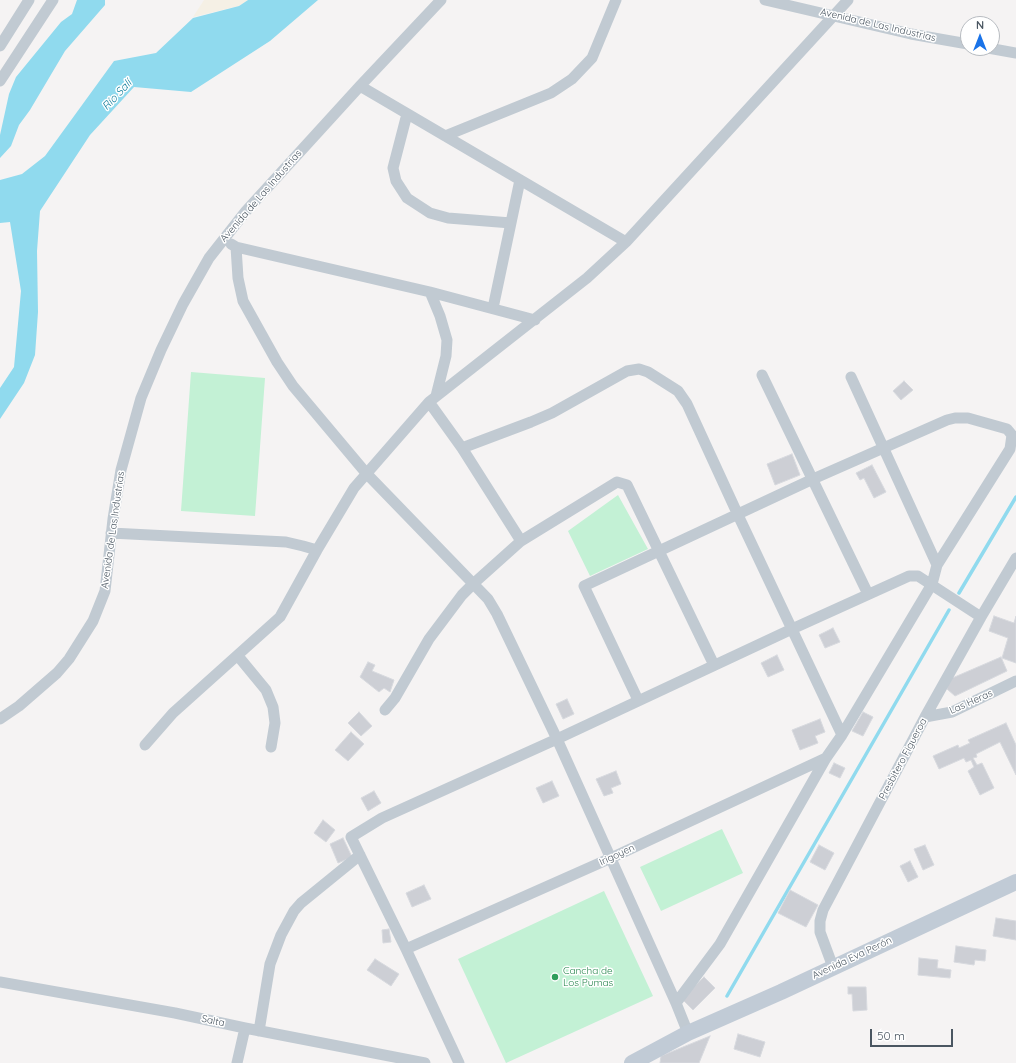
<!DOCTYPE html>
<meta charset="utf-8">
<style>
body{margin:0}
#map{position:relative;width:1016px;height:1063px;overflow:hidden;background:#f5f3f3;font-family:Quicksand,sans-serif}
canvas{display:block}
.north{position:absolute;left:960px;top:16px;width:40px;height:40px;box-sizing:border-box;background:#fff;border:1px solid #b7bbc0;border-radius:50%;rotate:0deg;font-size:11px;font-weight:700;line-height:16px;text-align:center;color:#4a5661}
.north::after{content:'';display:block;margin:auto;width:14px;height:18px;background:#1a73e8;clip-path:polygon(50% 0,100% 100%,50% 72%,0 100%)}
.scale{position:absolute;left:870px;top:1029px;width:83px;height:18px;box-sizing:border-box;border:2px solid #4a5661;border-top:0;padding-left:5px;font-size:12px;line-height:14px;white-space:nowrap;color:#4a5661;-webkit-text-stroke:3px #fff;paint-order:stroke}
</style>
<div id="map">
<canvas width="1016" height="1063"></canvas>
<div class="north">N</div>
<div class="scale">50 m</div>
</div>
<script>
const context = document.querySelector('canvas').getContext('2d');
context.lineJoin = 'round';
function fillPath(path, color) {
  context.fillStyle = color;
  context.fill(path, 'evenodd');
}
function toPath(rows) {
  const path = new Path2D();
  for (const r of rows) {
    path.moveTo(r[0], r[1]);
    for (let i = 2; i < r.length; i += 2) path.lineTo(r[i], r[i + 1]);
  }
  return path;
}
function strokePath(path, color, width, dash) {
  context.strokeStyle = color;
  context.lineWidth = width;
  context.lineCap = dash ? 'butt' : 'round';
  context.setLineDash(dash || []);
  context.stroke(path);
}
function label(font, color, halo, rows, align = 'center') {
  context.font = font + ' Quicksand,sans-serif';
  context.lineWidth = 3;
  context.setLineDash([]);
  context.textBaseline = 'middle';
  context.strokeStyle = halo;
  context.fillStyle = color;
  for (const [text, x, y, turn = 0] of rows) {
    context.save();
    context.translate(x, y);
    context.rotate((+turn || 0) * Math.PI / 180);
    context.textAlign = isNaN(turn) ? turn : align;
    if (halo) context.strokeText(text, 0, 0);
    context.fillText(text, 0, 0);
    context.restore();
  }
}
fillPath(toPath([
 [191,372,265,378,255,516,181,511],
 [618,495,648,549,590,576,568,531],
 [722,829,743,873,661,911,640,867],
 [604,891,653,996,506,1063,458,959]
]), '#c3f1d5');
fillPath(toPath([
 [204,0,248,0,239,6,193,17]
]), '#f5f0e5');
fillPath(toPath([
 [77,0,105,0,105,5,65,51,30,110,19,125,11,146,0,158,0,135,9,94,16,77,61,22,72,14],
 [248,0,318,0,270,41,191,92,134,87,90,135,40,211,37,251,38,312,35,355,24,383,0,419,0,388,14,367,21,291,10,222,0,223,0,180,22,174,45,156,114,61,156,53,193,18,239,6]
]), '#90daee');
strokePath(toPath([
 [959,593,1016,497],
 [727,996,949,610]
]), '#90daee', 3.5);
const building = toPath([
 [904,381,913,390,901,400,893,391,904,381],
 [792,454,800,475,775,485,767,464,792,454],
 [872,465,886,492,874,498,864,478,860,480,856,473,872,465],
 [994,616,1014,623,1016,616,1016,663,1002,658,1008,638,989,631,994,616],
 [833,628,840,642,825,648,819,635,833,628],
 [777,655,784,670,768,677,761,663,777,655],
 [1001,657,1007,671,955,696,947,689,950,679,1001,657],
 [368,662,375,665,372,671,394,680,390,692,384,688,379,692,360,677,368,662],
 [567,699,574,714,563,719,556,704,567,699],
 [359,712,372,726,361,736,348,723,359,712],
 [863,712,873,717,863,736,852,731,863,712],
 [820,719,825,732,815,736,818,743,800,750,792,730,820,719],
 [1006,723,1016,745,1016,775,1000,742,976,754,977,757,973,758,977,765,982,763,994,788,980,795,968,771,974,767,971,760,966,762,964,758,939,769,933,756,958,745,959,748,970,743,968,740,1006,723],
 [351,732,364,744,348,761,335,750,351,732],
 [834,763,845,768,840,778,829,773,834,763],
 [616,771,621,784,611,788,613,793,604,796,596,779,616,771],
 [552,781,559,796,543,803,536,788,552,781],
 [374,791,381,803,368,811,361,798,374,791],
 [323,820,335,830,326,842,314,833,323,820],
 [343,838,352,857,338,863,330,844,343,838],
 [819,845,834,853,825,870,810,862,819,845],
 [925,845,934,865,923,870,914,849,925,845],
 [910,861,918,877,908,882,900,866,910,861],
 [424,885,431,899,412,907,406,893,424,885],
 [790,890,818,905,806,927,778,913,790,890],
 [996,918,1016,921,1016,940,993,936,996,918],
 [389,929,391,942,383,943,382,930,389,929],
 [956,946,986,950,985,961,975,960,974,965,954,962,956,946],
 [919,958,938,960,937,968,951,970,950,978,918,975,919,958],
 [375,959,399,974,391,986,367,970,375,959],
 [704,977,715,988,693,1010,682,999,704,977],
 [848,987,866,987,867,1010,853,1011,852,994,848,994,848,987],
 [738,1034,765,1042,760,1057,734,1049,738,1034],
 [710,1036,699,1063,660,1063,661,1056,710,1036]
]);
fillPath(building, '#cdcfd5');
strokePath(building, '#d7d9de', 1);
strokePath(toPath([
 [765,0,911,34,968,44],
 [0,46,29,0],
 [988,48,1016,53],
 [0,81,53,0],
 [360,86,626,242],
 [407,114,393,168,396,181,407,198,430,213,448,218,511,223],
 [445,136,551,93,572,79,592,58,616,0],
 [231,244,236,247,430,292,535,320],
 [236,247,238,278,243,301,277,362,293,386,366,473,488,599,497,614,557,739,676,1003],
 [430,292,440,316,447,340,446,356,436,396],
 [493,308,520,180],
 [762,375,868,594],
 [462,448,531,422,552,413,627,371,639,369,648,372,678,391,687,404,738,515,842,735],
 [111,533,286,542,303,546,317,550],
 [521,541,462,448,429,402,587,278,626,242,848,0],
 [238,656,266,690,273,707,275,723,271,747],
 [638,700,584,586,813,479,947,420,955,418,968,418,1007,429,1012,435,1010,449,937,565],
 [385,710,395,698,429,639,462,595,473,584,521,541,617,482,627,485,714,665],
 [925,717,952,712,1016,681],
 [0,719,19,706,57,673,69,659,93,621,105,591,113,519,121,470,141,398,161,350,183,304,209,258,246,211,360,86,441,0],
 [145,745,173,713,280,617,317,550,354,488,429,402],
 [406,949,611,858,826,758],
 [833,967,820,932,820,921,823,910,925,717,981,617,1016,558],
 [0,982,175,1013,245,1028,425,1063],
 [259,1031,270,964,281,935,294,911,301,903,360,855],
 [688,1033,676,1003,720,944,826,758,842,735,932,584,937,565,851,377],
 [237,1063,245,1028],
 [459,1063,406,949,351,837,382,818,557,739,792,629,909,576,918,576,981,617]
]), '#c1cad2', 11);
strokePath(toPath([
 [632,1063,688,1033,781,992,1016,882]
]), '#c1cbd6', 16);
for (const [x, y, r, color] of [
 [555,977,4,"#2e9e5b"]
]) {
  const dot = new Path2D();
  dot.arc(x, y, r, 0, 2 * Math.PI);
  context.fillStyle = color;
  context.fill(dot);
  strokePath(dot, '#fff', 1.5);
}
label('10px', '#4a5661', '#fff', [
 ["Avenida de Las Industrias",878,25,13],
 ["Avenida de Las Industrias",261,196,-49],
 ["Avenida de Las Industrias",113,530,-82],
 ["Las Heras",971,702,-24],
 ["Presbitero Figueroa",903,759,-62],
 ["Irigoyen",617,855,-25],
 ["Avenida Eva Perón",852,958,-25],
 ["Salta",213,1021,12]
]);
label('10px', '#27864d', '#fff', [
 ["Cancha de",563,971],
 ["Los Pumas",563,983]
], 'left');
label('italic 11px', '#0c7c9b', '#fff', [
 ["Río Salí",117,95,-47]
]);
</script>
